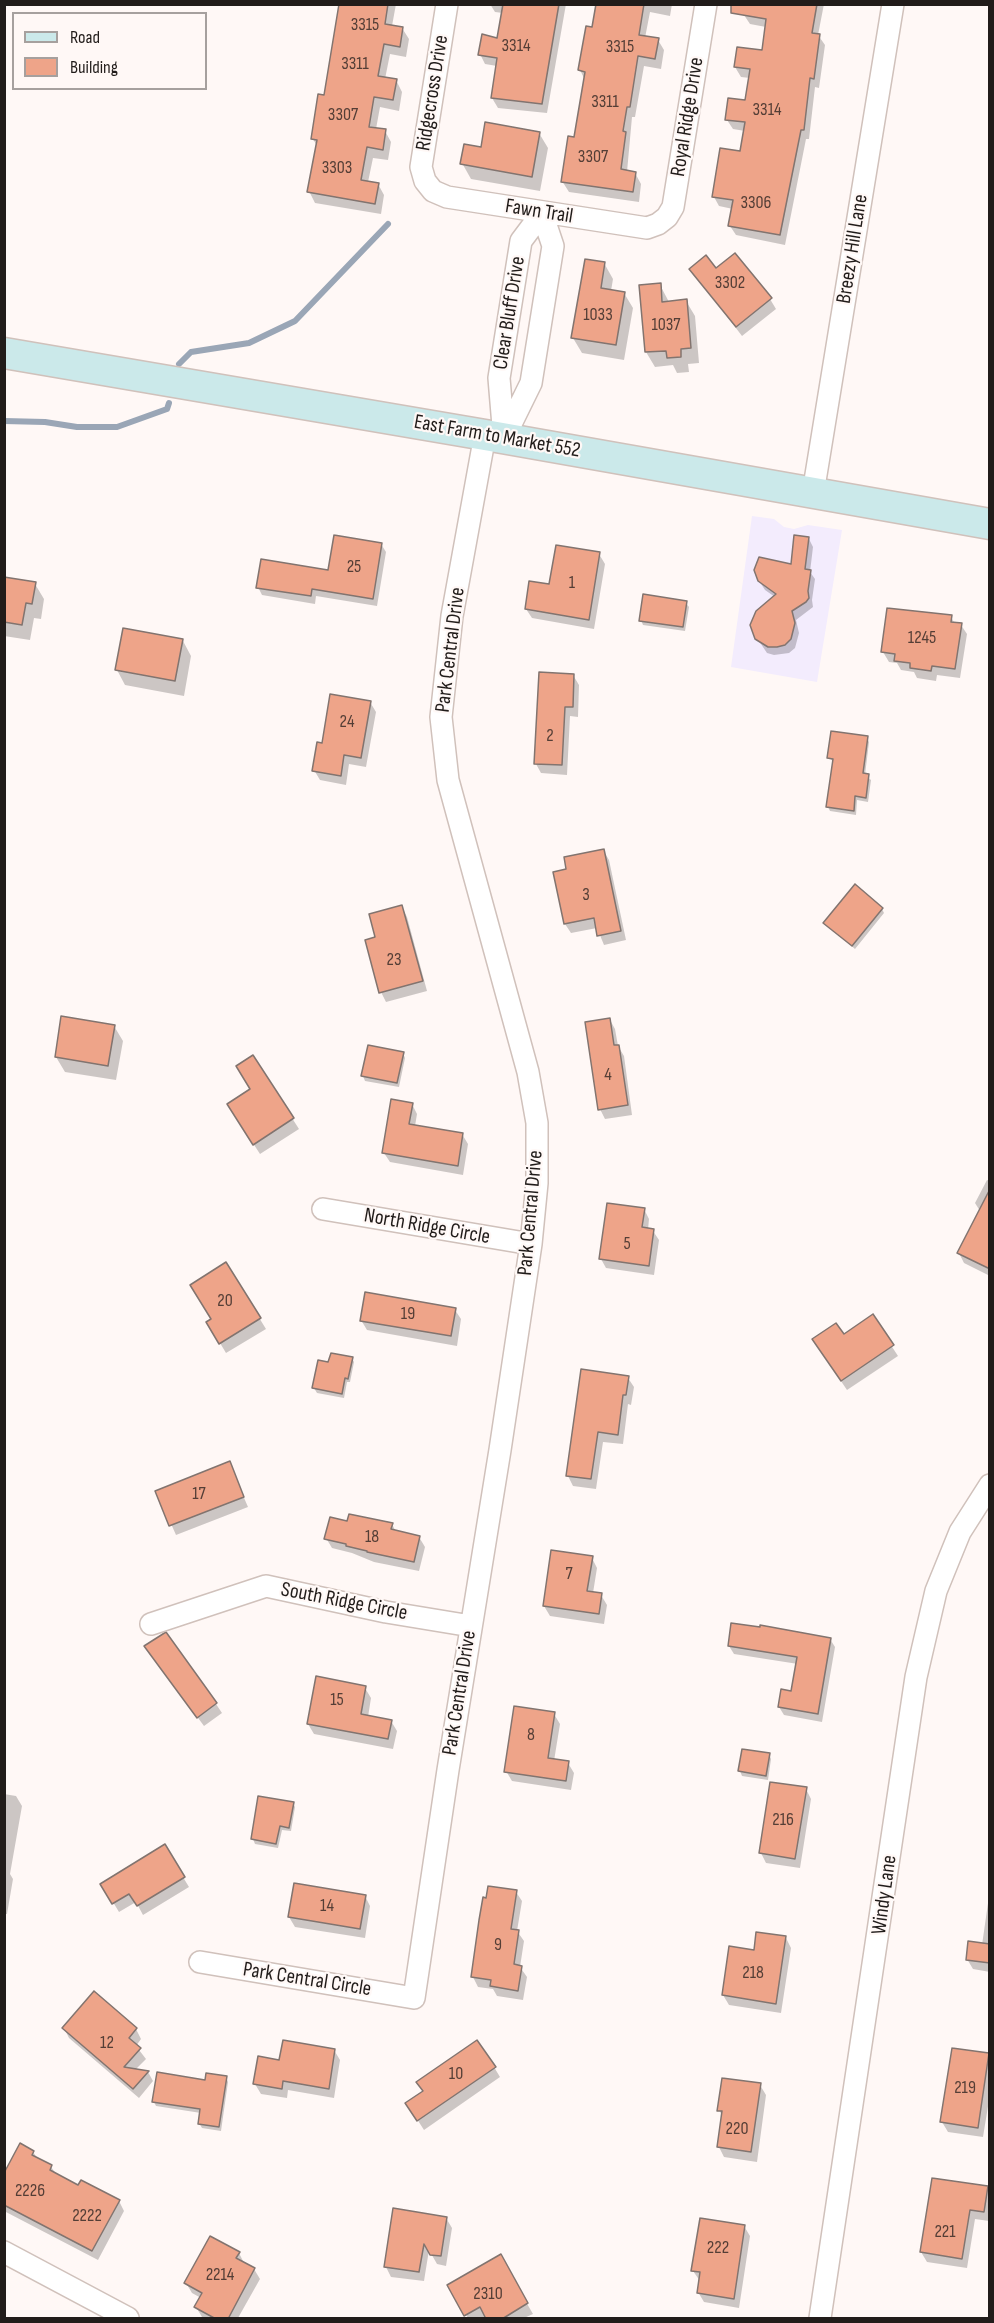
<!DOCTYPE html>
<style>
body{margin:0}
#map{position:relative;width:994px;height:2323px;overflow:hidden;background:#fff8f6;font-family:"Sofia Sans Condensed",sans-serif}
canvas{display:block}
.frame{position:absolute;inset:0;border:6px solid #211c1a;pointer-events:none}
.legend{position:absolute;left:12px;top:12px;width:195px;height:78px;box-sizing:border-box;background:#fff8f6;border:2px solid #a6a09e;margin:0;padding:8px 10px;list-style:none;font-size:18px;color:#211c1a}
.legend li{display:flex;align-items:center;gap:12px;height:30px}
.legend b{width:30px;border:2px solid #a6a09e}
</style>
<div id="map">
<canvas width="994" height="2323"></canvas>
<div class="frame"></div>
<ul class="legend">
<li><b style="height:8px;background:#cbe9ea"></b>Road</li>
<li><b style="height:16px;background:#eea489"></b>Building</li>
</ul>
</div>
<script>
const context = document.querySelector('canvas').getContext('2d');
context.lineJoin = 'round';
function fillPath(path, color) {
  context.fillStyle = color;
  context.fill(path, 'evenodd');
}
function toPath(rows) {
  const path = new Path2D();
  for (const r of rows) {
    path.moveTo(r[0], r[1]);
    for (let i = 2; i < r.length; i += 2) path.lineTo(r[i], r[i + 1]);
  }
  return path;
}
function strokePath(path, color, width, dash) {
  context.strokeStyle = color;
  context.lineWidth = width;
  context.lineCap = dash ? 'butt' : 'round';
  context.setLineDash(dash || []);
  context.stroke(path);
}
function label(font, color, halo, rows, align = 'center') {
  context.font = font + ' "Sofia Sans Condensed",sans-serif';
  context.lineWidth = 4.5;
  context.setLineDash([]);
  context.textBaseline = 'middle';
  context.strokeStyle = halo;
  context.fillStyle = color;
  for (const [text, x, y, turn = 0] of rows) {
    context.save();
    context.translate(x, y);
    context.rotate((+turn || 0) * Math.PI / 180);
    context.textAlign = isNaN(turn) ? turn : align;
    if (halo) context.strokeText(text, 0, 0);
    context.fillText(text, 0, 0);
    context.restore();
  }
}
fillPath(toPath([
 [752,516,774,519,784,527,794,529,808,525,842,530,817,682,731,667]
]), '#f3ecfd');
fillPath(toPath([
 [341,4,396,4,392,26,402,28,409,39,406,57,390,54,385,79,396,80,402,92,399,111,380,107,376,129,385,131,391,142,388,160,373,158,368,182,378,184,384,195,381,214,315,203,309,191,317,146,313,139,325,97],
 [490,4,566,4,547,113,498,108,492,98,497,66,485,64,480,54,499,39,503,13,495,12],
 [598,4,672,4,670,16,650,12,645,38,658,40,664,50,661,69,644,66,635,117,632,117,627,172,635,173,641,184,639,202,569,192,562,181,575,139,585,80,580,70,593,29],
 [746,4,824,4,818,35,825,45,819,88,815,87,809,139,806,139,785,245,736,235,730,226,733,209,719,206,714,197,741,153,745,131,733,129,727,120,747,102,750,78,741,77,735,67,763,52,766,27,750,24,744,15],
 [539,133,548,148,540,191,471,179,462,163,482,149],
 [604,263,613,279,611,291,624,293,633,308,624,360,582,353,573,338],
 [691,269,770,299,776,309,742,336],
 [660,285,669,302,686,301,695,316,699,363,688,364,689,372,677,373,673,365,655,367,646,352],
 [809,539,813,547,810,572,815,579,812,600,813,607,796,620,799,633,795,648,789,653,774,655,767,653,753,632,775,597,765,590,756,576,755,571,792,566],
 [381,544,386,552,377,606,316,596,315,604,262,595,258,587,330,572],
 [599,554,605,564,594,629,532,618,526,609,551,586],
 [4,579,35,584,44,599,41,619,34,618,30,640,4,636],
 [686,603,689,607,685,631,643,625,641,620],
 [951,617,955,624,961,625,967,634,960,678,937,675,936,681,917,678,914,672,901,670,897,663,889,662,883,652],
 [183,641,191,656,184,696,125,685,117,670],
 [573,675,579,685,578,717,570,716,567,775,541,773,536,764],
 [370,702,376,712,366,767,349,764,346,785,320,780,314,770,323,745],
 [867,738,869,742,865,775,871,780,868,802,857,800,856,815,830,811,828,807,834,762,829,758],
 [603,850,609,860,626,940,604,945,597,928,571,933,565,924,568,871],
 [402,907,407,917,427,991,386,1002,381,992,377,938],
 [882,909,884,913,855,949,825,923],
 [610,1020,615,1029,618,1046,624,1056,632,1115,605,1119,600,1109],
 [114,1026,123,1041,116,1080,65,1072,56,1057],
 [403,1053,405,1058,399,1087,365,1081,363,1076],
 [253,1057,299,1129,260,1154,234,1114,252,1090],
 [412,1104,417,1114,415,1126,462,1134,468,1144,463,1175,390,1162,384,1153],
 [987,1180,990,1181,990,1276,964,1263,959,1253,980,1211,975,1203],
 [644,1209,649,1219,648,1230,653,1231,659,1240,654,1275,606,1268,601,1259],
 [226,1264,266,1329,226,1353,208,1323,213,1320],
 [455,1310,461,1319,457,1346,367,1330,361,1320],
 [872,1316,898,1356,847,1390,820,1350],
 [352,1358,354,1362,350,1382,347,1382,344,1398,317,1393,314,1388,330,1364],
 [628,1378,634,1387,631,1405,628,1404,623,1444,603,1442,596,1489,573,1486,568,1476],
 [229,1463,248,1507,176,1535,157,1492],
 [392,1524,396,1532,419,1537,425,1547,419,1571,374,1562,352,1553,332,1548,326,1538],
 [592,1558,597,1568,593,1593,601,1595,607,1605,604,1624,550,1616,544,1606],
 [830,1639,835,1647,822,1722,784,1715,779,1707,793,1693,798,1664,734,1654,729,1646],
 [152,1656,216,1704,222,1713,204,1726],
 [365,1688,371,1698,368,1717,391,1721,397,1731,393,1749,314,1734,308,1724],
 [554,1714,560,1724,554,1761,568,1763,574,1773,571,1790,512,1781,506,1771],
 [769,1754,771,1759,768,1780,742,1776,740,1771],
 [806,1789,811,1799,800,1868,766,1863,761,1853],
 [4,1794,16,1796,22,1806,10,1874,13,1879,7,1914,4,1914],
 [293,1803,295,1807,291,1831,282,1830,278,1848,255,1844,253,1839],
 [164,1846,189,1887,143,1915,136,1902,119,1912,102,1884],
 [516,1892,522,1901,517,1931,524,1941,520,1967,527,1977,523,2000,497,1996,493,1989,478,1987,473,1977],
 [365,1896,370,1906,365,1938,295,1927,289,1917],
 [988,1903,990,1903,990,1972,973,1969,967,1959,982,1945],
 [786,1938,791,1948,781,2013,729,2005,723,1995,755,1952],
 [64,2028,136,2029,141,2039,136,2046,146,2059,135,2070,148,2072,153,2081,139,2098,69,2038],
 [334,2050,340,2060,334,2098,288,2090,287,2098,261,2094,255,2084],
 [988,2055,990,2094,983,2137,948,2132,942,2122],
 [494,2067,500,2077,424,2130,413,2113],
 [226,2077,228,2082,221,2131,202,2128,199,2123,201,2113,156,2106,154,2102,206,2081],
 [760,2085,766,2095,757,2162,724,2157,719,2147,723,2117,719,2110],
 [33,2152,38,2159,51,2167,57,2175,79,2187,119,2201,124,2211,98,2260,4,2211,4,2176],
 [987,2188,990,2193,989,2221,975,2219,967,2268,927,2262,921,2252],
 [446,2218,452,2228,446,2266,437,2264,429,2250,424,2281,391,2277,386,2267],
 [744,2226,750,2236,739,2308,704,2302,698,2292,700,2281,693,2271],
 [239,2253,244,2263,254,2269,260,2279,238,2318,202,2317,196,2307,201,2298,192,2293,186,2283],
 [500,2257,533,2314,524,2318,488,2318,487,2316,482,2318,468,2318,449,2286]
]), '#0003');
strokePath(toPath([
 [179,364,191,352,249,343,295,321,388,224],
 [4,421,45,422,77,427,117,427,167,409,169,403]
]), '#9aa6b6', 6);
const building = toPath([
 [339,4,388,4,385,24,403,27,400,47,384,44,378,76,397,79,393,100,374,97,369,127,386,129,383,150,367,147,361,180,379,183,375,204,307,192,317,140,311,139,318,94,324,95,339,4],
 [503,4,559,4,542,104,491,98,497,58,478,55,482,34,497,38,503,4],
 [596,4,644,4,639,35,659,38,655,59,638,56,630,107,627,107,623,131,626,132,621,169,636,172,633,192,561,182,568,136,574,137,585,72,578,70,586,26,592,27,596,4],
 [731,4,817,4,812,33,820,34,814,79,810,78,804,130,801,130,780,235,728,226,733,200,712,197,720,148,740,151,745,122,725,120,728,98,745,100,750,69,734,67,737,47,762,50,766,19,731,13,731,4],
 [485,122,540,132,532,177,460,164,464,144,481,147,485,122],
 [735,253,772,298,736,327,689,269,706,255,716,268,735,253],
 [585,259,605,262,601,288,625,292,616,345,571,338,585,259],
 [661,283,662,302,687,299,691,348,681,349,681,357,667,358,666,351,645,352,639,285,661,283],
 [334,535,382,543,373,599,312,589,311,596,256,588,261,559,328,570,334,535],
 [794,535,809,537,805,569,811,570,808,591,809,598,806,602,792,611,795,623,791,639,785,645,777,647,768,647,755,639,750,625,756,611,776,594,758,581,754,570,759,557,791,564,794,535],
 [556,545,600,552,589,620,525,609,529,581,549,584,556,545],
 [4,577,36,582,32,604,26,603,22,625,4,622,4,577],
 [643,594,687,601,683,627,639,621,643,594],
 [887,608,952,615,951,622,962,623,955,669,932,666,931,671,910,668,910,663,894,661,895,654,881,652,887,608],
 [123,628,183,639,175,681,115,670,123,628],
 [539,672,574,674,573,707,565,707,562,765,534,764,539,672],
 [330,694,371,701,361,758,344,755,341,776,312,771,317,742,322,743,330,694],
 [831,731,868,736,863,773,869,774,866,798,855,796,854,811,826,807,833,759,827,758,831,731],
 [604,849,621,931,597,936,594,918,564,924,553,872,566,869,564,857,604,849],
 [855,884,883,908,852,946,823,923,855,884],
 [402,905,423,981,379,993,365,940,375,937,369,914,402,905],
 [61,1016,115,1025,108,1066,55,1057,61,1016],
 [610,1018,614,1045,619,1045,628,1105,598,1110,585,1022,610,1018],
 [368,1045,404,1052,397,1083,361,1076,368,1045],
 [253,1055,294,1118,253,1145,227,1104,250,1089,236,1066,253,1055],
 [391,1099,413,1103,409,1124,463,1133,458,1166,382,1153,391,1099],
 [990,1189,990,1269,957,1253,990,1189],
 [607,1203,645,1208,642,1227,654,1229,649,1266,599,1259,607,1203],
 [226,1262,261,1318,219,1344,206,1322,211,1319,190,1285,226,1262],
 [365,1292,456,1308,451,1336,360,1321,365,1292],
 [873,1314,894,1345,841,1381,812,1339,836,1323,844,1334,873,1314],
 [331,1353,353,1357,348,1379,345,1378,342,1394,312,1388,318,1360,328,1362,331,1353],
 [581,1369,629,1376,626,1395,623,1395,618,1435,598,1432,591,1479,566,1476,581,1369],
 [230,1461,244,1497,169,1526,155,1491,230,1461],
 [349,1514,393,1523,391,1529,420,1536,414,1562,367,1552,367,1551,346,1546,346,1544,324,1539,330,1517,347,1521,349,1514],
 [551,1550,593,1556,587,1591,602,1593,599,1614,543,1606,551,1550],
 [731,1623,760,1627,760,1625,831,1638,818,1714,778,1707,781,1689,791,1691,797,1657,728,1646,731,1623],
 [166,1632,217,1703,197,1718,144,1646,166,1632],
 [316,1676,366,1686,361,1714,392,1720,388,1739,307,1724,316,1676],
 [514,1706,555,1712,548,1758,569,1761,566,1781,504,1772,514,1706],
 [742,1749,770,1753,766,1776,738,1771,742,1749],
 [770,1782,807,1787,795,1859,759,1853,770,1782],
 [258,1796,294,1802,289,1828,280,1826,276,1844,251,1839,258,1796],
 [165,1844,185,1877,137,1906,129,1894,112,1904,100,1884,165,1844],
 [294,1883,366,1895,360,1929,288,1917,294,1883],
 [488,1886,517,1890,511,1929,519,1930,514,1964,522,1966,518,1991,490,1986,491,1980,471,1977,479,1920,483,1897,486,1898,488,1886],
 [756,1932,786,1936,776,2004,722,1995,729,1946,754,1950,756,1932],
 [968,1941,990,1944,990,1963,966,1960,968,1941],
 [94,1991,137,2028,129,2038,141,2048,124,2067,149,2071,133,2089,62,2028,94,1991],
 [283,2040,335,2049,329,2089,283,2081,282,2089,253,2084,258,2056,279,2060,283,2040],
 [477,2040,496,2067,417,2121,405,2103,423,2091,416,2082,477,2040],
 [952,2048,989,2053,978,2128,940,2122,952,2048],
 [157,2072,205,2080,206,2073,227,2076,219,2127,198,2124,200,2109,152,2102,157,2072],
 [722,2078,761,2083,751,2152,717,2147,722,2111,717,2111,722,2078],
 [20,2143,34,2151,32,2155,52,2165,50,2170,78,2185,81,2180,120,2200,92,2251,4,2205,4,2173,20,2143],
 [932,2178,988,2186,984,2212,970,2210,962,2259,920,2252,932,2178],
 [393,2208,447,2217,441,2256,430,2255,424,2244,419,2272,384,2267,393,2208],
 [700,2218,745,2225,734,2299,697,2293,700,2272,691,2271,700,2218],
 [210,2236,240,2252,236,2258,255,2268,228,2319,216,2319,194,2307,202,2293,184,2283,210,2236],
 [501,2254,528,2303,502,2319,486,2319,480,2307,464,2316,447,2285,501,2254]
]);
fillPath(building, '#eea489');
strokePath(building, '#82746f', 1.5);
const minor = toPath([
 [447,4,421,167,425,181,433,191,447,197,647,228,658,224,667,217,673,207,706,4],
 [504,438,531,383,553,246,542,213],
 [504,438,499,378,521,241,542,213],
 [813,493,893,4],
 [323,1209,531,1244],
 [151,1624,266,1586,386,1612,471,1626],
 [200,1962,414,1998,448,1770,500,1450,531,1244,537,1183,537,1123,528,1072,448,780,441,717,452,616,485,435],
 [4,2252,128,2318],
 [820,2318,916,1677,936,1591,960,1532,990,1485]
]);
const secondary = toPath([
 [4,353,485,435,990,524]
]);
strokePath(minor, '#d0c1bb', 24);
strokePath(secondary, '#d0c1bb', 33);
strokePath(minor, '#fff', 21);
strokePath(secondary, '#cbe9ea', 30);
label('18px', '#543e36', null, [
 ["3315",365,25],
 ["3314",516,46],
 ["3315",620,47],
 ["3311",355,64],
 ["3311",605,102],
 ["3314",767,110],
 ["3307",343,115],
 ["3307",593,157],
 ["3303",337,168],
 ["3306",756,203],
 ["3302",730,283],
 ["1033",598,315],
 ["1037",666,325],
 ["25",354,567],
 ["1",572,583],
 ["1245",922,638],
 ["24",347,722],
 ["2",550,736],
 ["3",586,895],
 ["23",394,960],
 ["4",608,1075],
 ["5",627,1244],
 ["20",225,1301],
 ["19",408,1314],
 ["17",199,1494],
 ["18",372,1537],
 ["7",569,1574],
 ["15",337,1700],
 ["8",531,1735],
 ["216",783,1820],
 ["14",327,1906],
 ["9",498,1945],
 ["218",753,1973],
 ["12",107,2043],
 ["10",456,2074],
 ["219",965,2088],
 ["220",737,2129],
 ["2226",30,2191],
 ["2222",87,2216],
 ["221",945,2232],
 ["222",718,2248],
 ["2214",220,2275],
 ["2310",488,2294]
]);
label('21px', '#211c1a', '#fff8f6', [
 ["Ridgecross Drive",433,93,-81],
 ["Royal Ridge Drive",688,117,-81],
 ["Fawn Trail",539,212,9],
 ["Breezy Hill Lane",853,249,-81],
 ["Clear Bluff Drive",510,313,-81],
 ["East Farm to Market 552",497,437,10],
 ["Park Central Drive",451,650,-83],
 ["Park Central Drive",531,1213,-85],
 ["North Ridge Circle",427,1227,10],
 ["South Ridge Circle",344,1602,11],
 ["Park Central Drive",460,1693,-81],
 ["Windy Lane",885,1895,-82],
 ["Park Central Circle",307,1980,9]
]);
</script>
